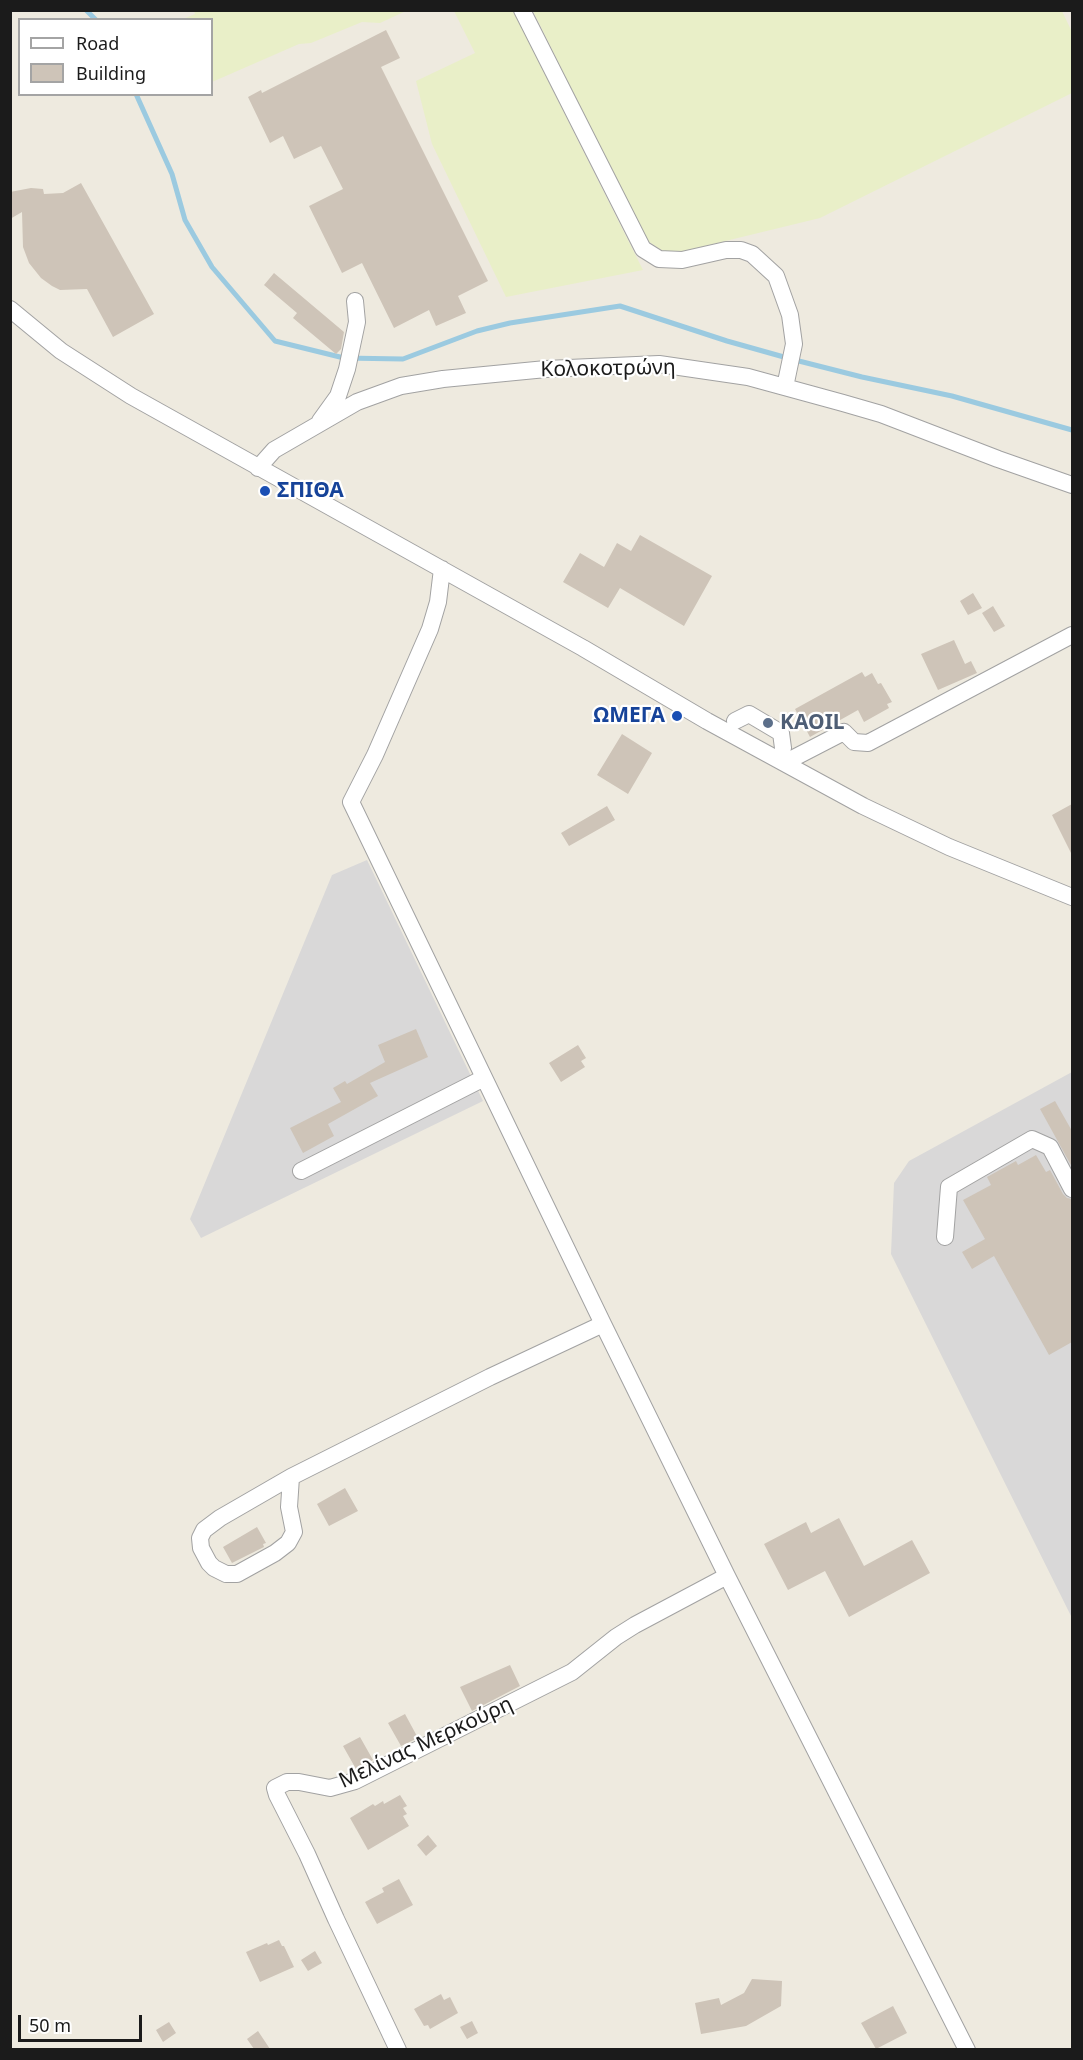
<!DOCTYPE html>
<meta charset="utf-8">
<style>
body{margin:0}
#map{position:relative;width:1083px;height:2060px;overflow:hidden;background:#eeeadf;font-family:"Noto Sans",sans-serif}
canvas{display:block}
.frame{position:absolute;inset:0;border:12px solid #1b1b1b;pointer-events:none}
.legend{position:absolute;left:18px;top:18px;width:195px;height:78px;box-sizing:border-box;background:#fff;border:2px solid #a4a4a4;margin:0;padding:8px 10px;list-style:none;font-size:18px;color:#1b1b1b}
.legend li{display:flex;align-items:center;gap:12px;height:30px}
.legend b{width:30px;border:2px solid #a4a4a4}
.scale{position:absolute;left:18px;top:2015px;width:124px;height:27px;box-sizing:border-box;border:3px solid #1b1b1b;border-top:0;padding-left:8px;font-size:18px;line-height:21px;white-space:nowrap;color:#1b1b1b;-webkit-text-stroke:4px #fff;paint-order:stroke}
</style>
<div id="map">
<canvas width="1083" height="2060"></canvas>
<div class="frame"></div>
<ul class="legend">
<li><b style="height:8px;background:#fff"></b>Road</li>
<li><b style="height:16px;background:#cec4b8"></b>Building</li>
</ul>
<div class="scale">50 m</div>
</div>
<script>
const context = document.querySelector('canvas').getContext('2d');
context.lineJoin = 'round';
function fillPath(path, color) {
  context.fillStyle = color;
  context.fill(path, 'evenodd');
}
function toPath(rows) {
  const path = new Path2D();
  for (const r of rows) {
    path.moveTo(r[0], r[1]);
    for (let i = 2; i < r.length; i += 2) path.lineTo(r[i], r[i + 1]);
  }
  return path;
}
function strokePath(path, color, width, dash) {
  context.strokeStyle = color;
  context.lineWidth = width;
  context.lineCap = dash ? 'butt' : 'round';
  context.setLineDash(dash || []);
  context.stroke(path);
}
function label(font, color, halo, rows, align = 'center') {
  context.font = font + ' "Noto Sans",sans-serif';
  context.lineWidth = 4.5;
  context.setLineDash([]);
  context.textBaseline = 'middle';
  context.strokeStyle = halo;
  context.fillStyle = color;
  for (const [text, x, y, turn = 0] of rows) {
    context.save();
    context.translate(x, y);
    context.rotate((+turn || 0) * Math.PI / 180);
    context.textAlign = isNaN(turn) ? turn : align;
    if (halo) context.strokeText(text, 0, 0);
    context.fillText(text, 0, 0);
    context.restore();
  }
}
fillPath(toPath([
 [367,860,483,1101,201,1238,190,1219,332,875],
 [1072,1072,1072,1618,891,1254,894,1183,909,1161]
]), '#d9d8d8');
fillPath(toPath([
 [194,11,194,10,406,11,380,23,362,22,311,43,299,44,212,82,212,20,183,19,195,14],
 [454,11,513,11,643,270,506,297,432,144,416,81,475,53],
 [533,11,1062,11,1072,32,1072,93,820,218,676,253,661,250,645,239]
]), '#e9efc8');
strokePath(toPath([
 [86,10,96,20],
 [136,94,172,174,185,220,212,267,275,341,344,358,403,359,477,331,510,323,620,306,727,341,791,359,862,377,952,396,1072,430]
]), '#9bcae0', 5);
fillPath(toPath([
 [386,30,400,58,381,67,488,281,458,296,466,313,436,326,429,310,394,328,362,263,342,273,309,206,343,189,321,146,294,159,283,136,270,143,248,97,261,90,262,93],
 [81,183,154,314,113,337,87,289,60,290,52,286,41,278,29,263,23,247,22,212,10,219,10,192,31,188,43,189,44,194,63,193],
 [274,273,344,332,341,349,336,354,293,318,297,313,264,285],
 [640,535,712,576,684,626,620,588,608,608,563,582,580,553,604,567,617,543,631,551],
 [973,593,982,608,968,615,960,601],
 [993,606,1005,626,994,632,982,613],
 [954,640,965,664,971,661,977,673,938,690,921,654],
 [862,672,865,677,872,673,878,684,881,683,892,702,887,704,889,708,864,722,858,710,810,737,795,709],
 [622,734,652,753,628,794,597,775],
 [1072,804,1072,855,1052,815],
 [607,806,615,820,569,846,561,833],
 [416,1029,428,1057,370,1083,378,1096,328,1124,334,1136,303,1153,290,1128,341,1102,333,1088,345,1081,347,1084,385,1062,378,1045],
 [578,1045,586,1058,581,1061,585,1067,561,1082,549,1063],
 [1055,1101,1072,1131,1072,1167,1040,1109],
 [1036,1155,1046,1172,1050,1170,1063,1194,1067,1198,1072,1199,1072,1342,1049,1355,994,1256,972,1269,962,1252,985,1239,963,1200,991,1185,987,1177,1016,1161,1018,1165],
 [345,1488,358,1511,329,1526,317,1504],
 [839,1518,864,1566,912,1540,930,1573,849,1617,825,1571,788,1590,764,1544,806,1522,811,1533],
 [257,1527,266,1543,263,1544,264,1547,232,1563,223,1547],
 [510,1665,520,1686,472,1711,460,1687],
 [405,1714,418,1738,401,1746,388,1723],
 [360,1737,373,1760,356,1769,343,1746],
 [400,1795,407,1806,403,1808,407,1814,403,1816,409,1826,368,1850,350,1818,373,1804,375,1806,383,1801,384,1804],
 [428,1835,437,1846,426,1856,417,1845],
 [399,1879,413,1905,377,1924,365,1902,384,1892,382,1888],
 [279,1940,282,1946,284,1946,294,1967,260,1982,246,1952,267,1943,268,1945],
 [315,1951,322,1963,308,1971,301,1960],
 [752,1979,782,1981,781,2006,746,2026,701,2034,695,2003,719,1998,721,2005,744,1993],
 [441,1994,444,2000,450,1997,458,2013,430,2029,428,2025,424,2026,414,2009],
 [893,2006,907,2033,876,2049,861,2023],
 [472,2021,478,2033,467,2039,460,2027],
 [169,2022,176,2033,163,2042,156,2030],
 [258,2031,270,2049,254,2049,247,2039]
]), '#cec4b8');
const minor = toPath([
 [522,10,643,249,659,259,682,260,726,250,741,250,752,254,776,276,790,315,794,344,785,387],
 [10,309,61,351,131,396,583,648,707,721,863,806,949,847,1072,897],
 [320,421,338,396,347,369,357,322,355,301],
 [258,468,274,450,357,402,401,386,443,379,546,369,659,364,748,377,843,403,881,414,998,459,1072,485],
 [442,569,438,602,430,629,375,755,351,802,603,1324,727,1576,967,2050],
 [735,721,749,714,781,733,783,748],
 [784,763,844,732,854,742,868,743,1072,635],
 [301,1171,484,1078],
 [945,1237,949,1187,1032,1139,1050,1147,1072,1189],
 [291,1477,220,1518,204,1530,200,1538,201,1548,209,1563,214,1568,226,1574,237,1574,275,1553,288,1543,294,1532,289,1507,291,1477,490,1377,603,1324],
 [398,2050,336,1919,307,1854,277,1795,275,1788,287,1782,299,1782,330,1788,355,1781,572,1672,616,1637,635,1625,727,1576]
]);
strokePath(minor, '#a2a2a2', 18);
strokePath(minor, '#fff', 16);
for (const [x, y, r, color] of [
 [265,491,6,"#1a4fb4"],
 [677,716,6,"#1a4fb4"],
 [768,723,6,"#5c6f8a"]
]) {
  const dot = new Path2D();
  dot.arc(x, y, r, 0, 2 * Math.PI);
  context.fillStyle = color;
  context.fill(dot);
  strokePath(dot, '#fff', 2);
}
label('21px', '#1b1b1b', '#fff', [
 ["Κολοκοτρώνη",608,369,-1],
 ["Μελίνας Μερκούρη",426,1743,-25]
]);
label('bold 21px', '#164399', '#fff', [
 ["ΣΠΙΘΑ",277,491],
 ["ΩΜΕΓΑ",665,716,"right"]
], 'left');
label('bold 21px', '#4e5e75', '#fff', [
 ["KAOIL",780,723]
], 'left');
</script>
